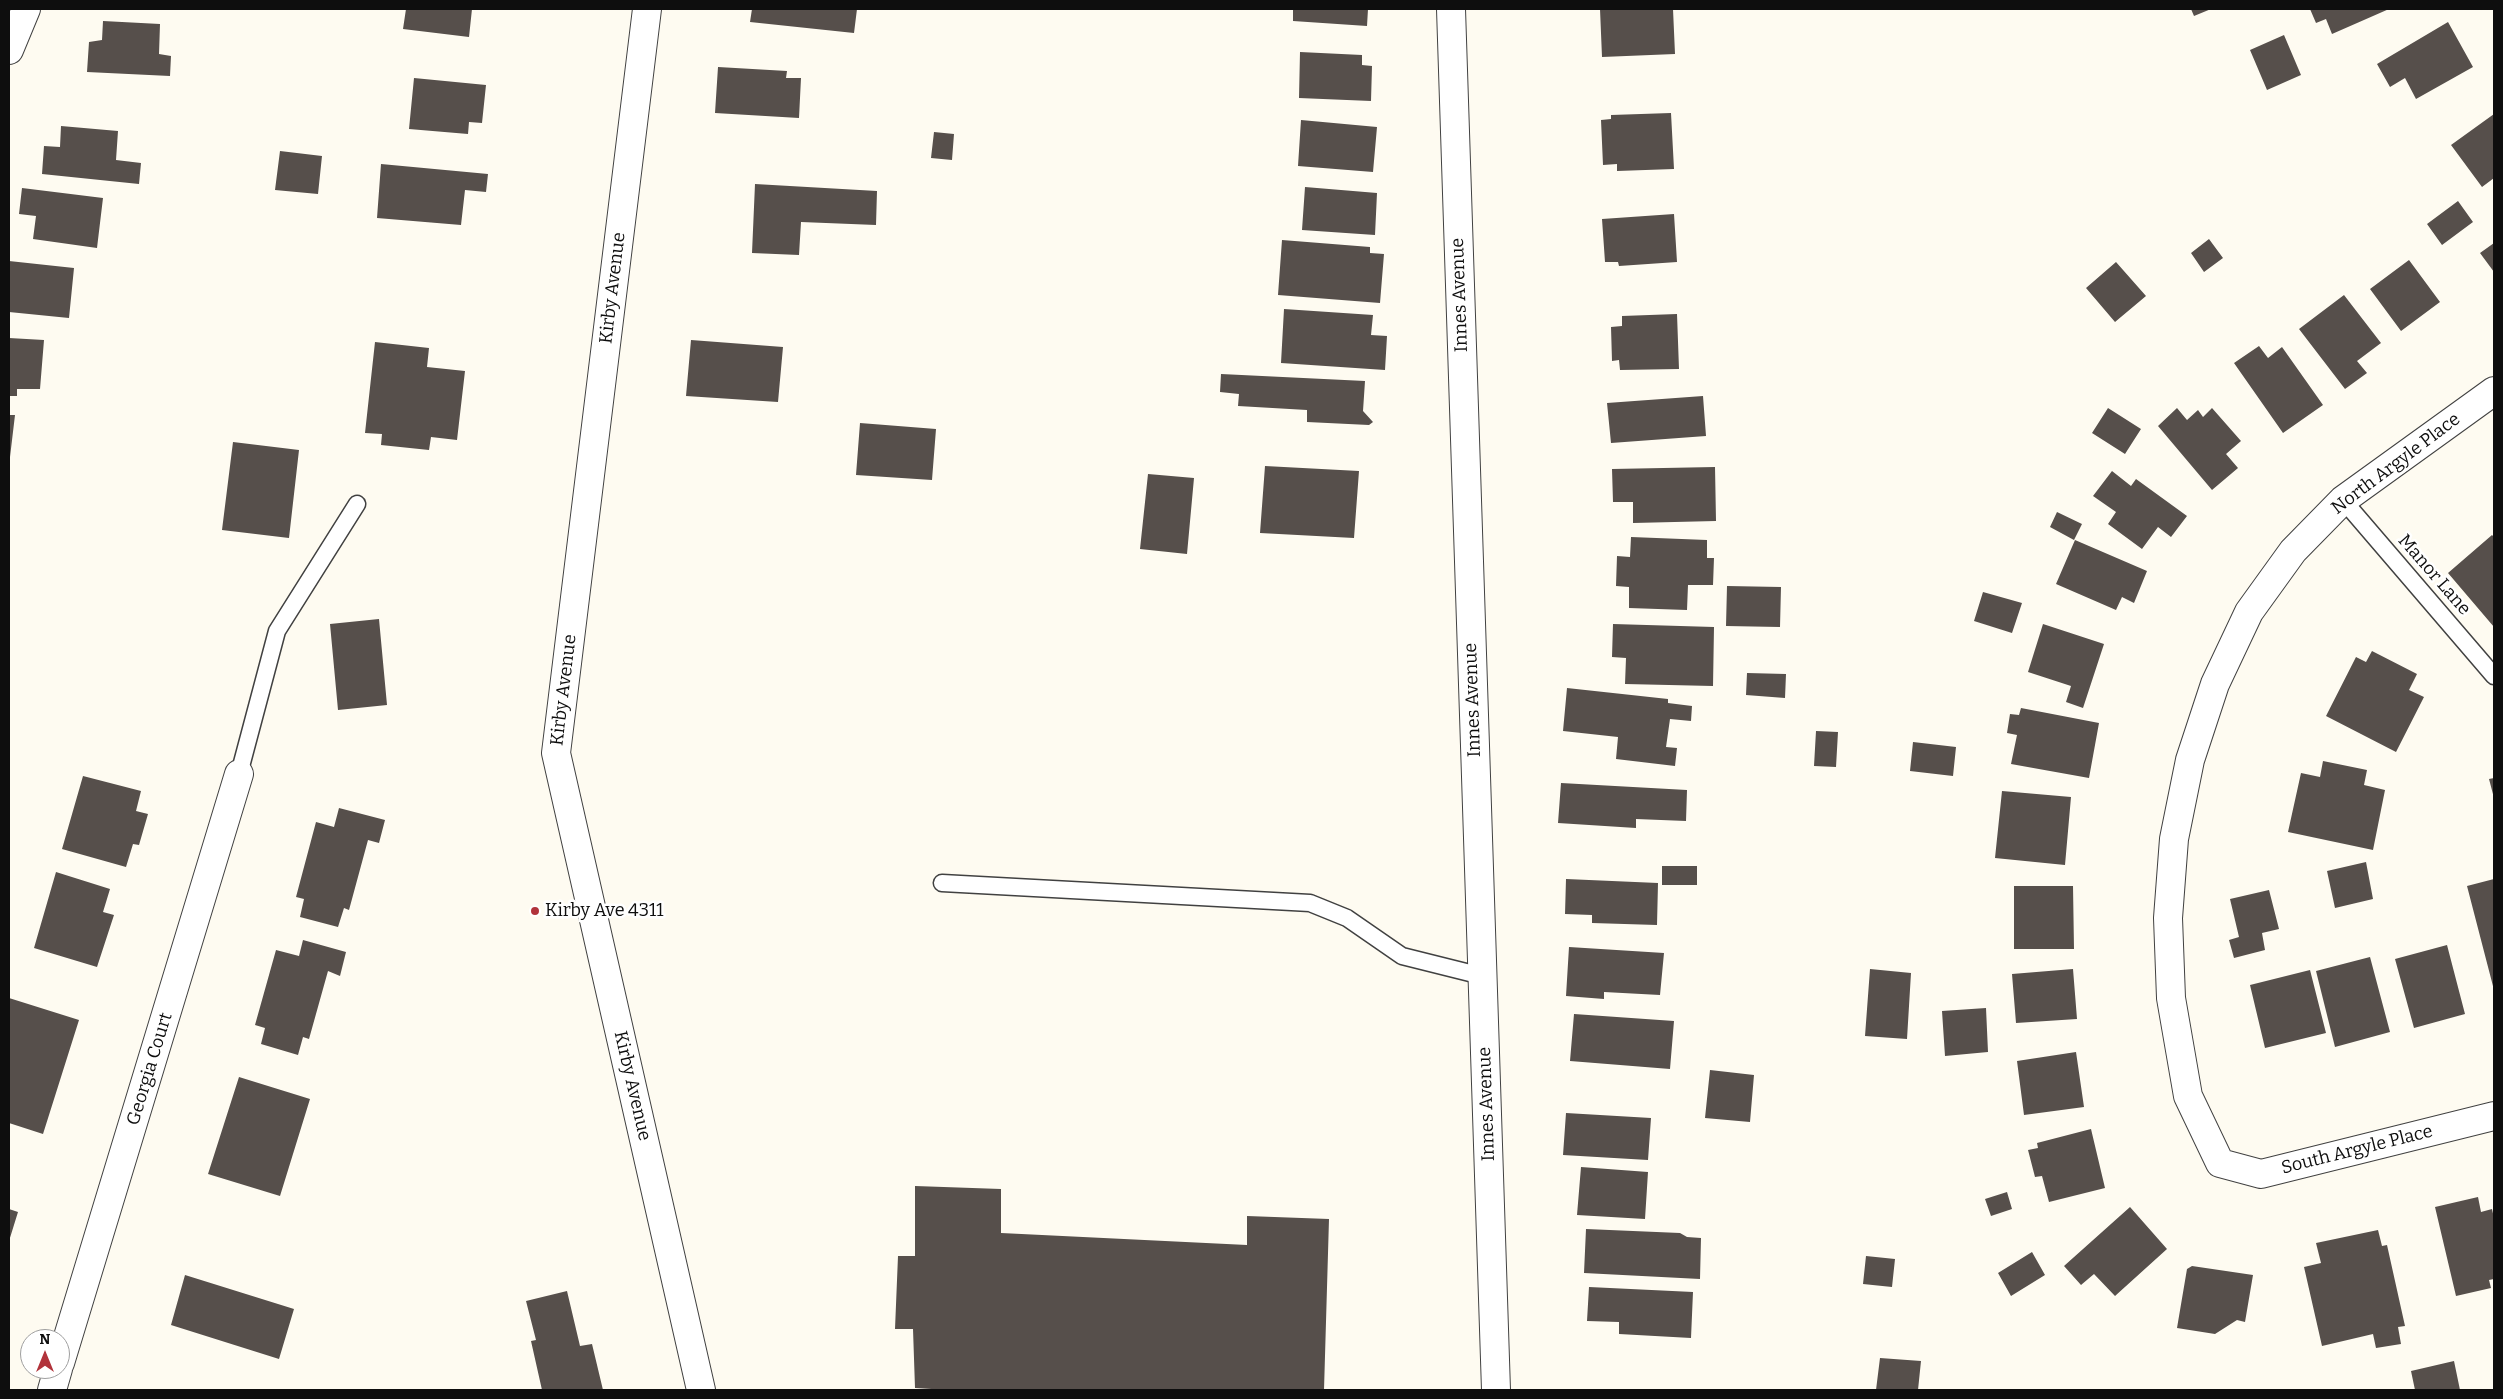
<!DOCTYPE html>
<style>
body{margin:0}
#map{position:relative;width:2503px;height:1399px;overflow:hidden;background:#fefbf1;font-family:Bitter,serif}
canvas{display:block}
.frame{position:absolute;inset:0;border:10px solid #0e0e0e;pointer-events:none}
.north{position:absolute;left:20px;top:1329px;width:50px;height:50px;box-sizing:border-box;background:#fff;border:1px solid #9f9f9f;border-radius:50%;rotate:0deg;font-size:14px;font-weight:700;line-height:20px;text-align:center;color:#0e0e0e}
.north::after{content:'';display:block;margin:auto;width:18px;height:22px;background:#b1333b;clip-path:polygon(50% 0,100% 100%,50% 72%,0 100%)}
</style>
<div id="map">
<canvas width="2503" height="1399"></canvas>
<div class="frame"></div>
<div class="north">N</div>
</div>
<script>
const context = document.querySelector('canvas').getContext('2d');
context.lineJoin = 'round';
function fillPath(path, color) {
  context.fillStyle = color;
  context.fill(path, 'evenodd');
}
function toPath(rows) {
  const path = new Path2D();
  for (const r of rows) {
    path.moveTo(r[0], r[1]);
    for (let i = 2; i < r.length; i += 2) path.lineTo(r[i], r[i + 1]);
  }
  return path;
}
function strokePath(path, color, width, dash) {
  context.strokeStyle = color;
  context.lineWidth = width;
  context.lineCap = dash ? 'butt' : 'round';
  context.setLineDash(dash || []);
  context.stroke(path);
}
function label(font, color, halo, rows, align = 'center') {
  context.font = font + ' Bitter,serif';
  context.lineWidth = 5;
  context.setLineDash([]);
  context.textBaseline = 'middle';
  context.strokeStyle = halo;
  context.fillStyle = color;
  for (const [text, x, y, turn = 0] of rows) {
    context.save();
    context.translate(x, y);
    context.rotate((+turn || 0) * Math.PI / 180);
    context.textAlign = isNaN(turn) ? turn : align;
    if (halo) context.strokeText(text, 0, 0);
    context.fillText(text, 0, 0);
    context.restore();
  }
}
fillPath(toPath([
 [406,9,472,9,469,37,403,29],
 [752,9,857,9,854,33,750,22],
 [1293,9,1368,9,1367,26,1293,21],
 [1600,9,1673,9,1675,54,1602,57],
 [2191,9,2211,9,2194,16],
 [2310,9,2389,9,2332,34,2326,19,2316,23],
 [103,21,160,24,159,54,171,56,170,76,87,72,89,42,102,40],
 [2448,22,2473,67,2416,99,2405,78,2390,87,2377,64],
 [2284,35,2301,75,2267,90,2250,50],
 [1300,52,1362,55,1362,65,1372,66,1371,101,1299,98],
 [718,67,787,71,786,78,801,78,799,118,715,113],
 [414,78,486,85,482,123,469,122,468,134,409,129],
 [1671,113,1674,169,1617,171,1617,164,1603,165,1601,120,1611,119,1611,115],
 [2494,114,2494,178,2482,187,2451,145],
 [1301,120,1377,127,1373,172,1298,166],
 [61,126,118,131,116,160,141,163,139,184,42,174,44,146,60,147],
 [934,132,954,134,952,160,931,158],
 [280,151,322,156,318,194,275,190],
 [381,164,488,174,486,192,465,190,461,225,377,218],
 [755,184,877,191,876,225,801,222,799,255,752,253],
 [1305,187,1377,193,1375,235,1302,230],
 [22,188,103,198,97,248,33,239,36,216,19,214],
 [2458,201,2473,222,2442,245,2427,224],
 [1674,214,1677,262,1619,266,1618,262,1605,262,1602,219],
 [2209,239,2223,258,2204,272,2191,253],
 [1282,240,1370,247,1370,253,1384,254,1380,303,1278,295],
 [2494,243,2494,272,2480,253],
 [2409,260,2440,302,2401,331,2370,289],
 [9,261,74,268,69,318,9,312],
 [2116,262,2146,296,2115,322,2086,288],
 [2344,295,2381,343,2357,361,2367,373,2345,389,2299,329],
 [1284,309,1373,315,1371,335,1387,336,1385,370,1281,363],
 [1677,314,1679,369,1620,370,1619,360,1612,361,1611,327,1622,326,1622,316],
 [9,338,44,340,40,389,17,389,17,396,9,396],
 [691,340,783,347,778,402,686,396],
 [375,342,429,348,427,367,465,371,457,440,431,437,429,450,381,445,382,434,365,433],
 [2259,346,2268,358,2282,347,2323,405,2283,433,2234,363],
 [1221,374,1365,381,1363,411,1373,422,1369,425,1307,422,1307,410,1238,406,1239,394,1220,392],
 [1703,396,1706,436,1611,443,1607,403],
 [2108,408,2141,429,2125,454,2092,433],
 [2177,408,2187,420,2198,410,2203,417,2212,408,2241,441,2226,454,2238,468,2212,490,2158,426],
 [9,415,15,415,10,457,9,457],
 [860,423,936,429,932,480,856,475],
 [233,442,299,450,289,538,222,530],
 [1265,466,1359,471,1354,538,1260,533],
 [1715,467,1716,521,1633,523,1633,502,1613,502,1612,469],
 [2112,471,2131,486,2136,479,2187,516,2171,537,2158,527,2142,549,2108,524,2116,512,2093,496],
 [1148,474,1194,478,1187,554,1140,549],
 [2057,512,2082,524,2074,540,2050,527],
 [2492,535,2494,537,2494,627,2448,573],
 [1631,537,1707,540,1707,558,1714,558,1713,585,1688,585,1687,610,1629,608,1629,587,1616,586,1617,556,1630,557],
 [2075,540,2147,571,2134,603,2122,597,2116,610,2056,584],
 [1727,586,1781,587,1780,627,1726,626],
 [1983,592,2022,603,2012,633,1974,621],
 [379,619,387,705,338,710,330,624],
 [1613,624,1714,627,1713,686,1625,684,1626,658,1612,657],
 [2043,624,2104,644,2083,708,2066,702,2071,686,2028,672],
 [2372,651,2417,674,2409,690,2424,697,2396,752,2326,716,2356,657,2366,662],
 [1747,673,1786,674,1785,698,1746,695],
 [1567,688,1668,699,1668,703,1692,706,1691,721,1670,719,1666,747,1677,748,1675,766,1616,759,1618,737,1563,731],
 [2021,708,2099,723,2089,778,2011,764,2017,735,2007,733,2010,714,2019,715],
 [1816,731,1838,732,1836,767,1814,766],
 [1913,742,1956,747,1953,776,1910,771],
 [2323,761,2367,770,2364,785,2385,790,2373,850,2288,832,2301,773,2320,777],
 [83,776,141,791,136,811,148,814,139,845,133,844,126,867,62,849],
 [2494,778,2494,798,2489,779],
 [1561,783,1687,790,1686,821,1636,819,1636,828,1558,823],
 [2002,791,2071,797,2065,865,1995,858],
 [339,808,385,820,379,843,368,840,349,910,344,908,338,927,300,917,304,899,296,897,316,822,334,827],
 [2366,862,2373,899,2335,908,2327,871],
 [1662,866,1697,866,1697,885,1662,885],
 [56,872,110,889,103,912,114,915,97,967,34,948],
 [1566,879,1658,883,1657,925,1592,923,1592,915,1565,914],
 [2494,879,2494,990,2467,886],
 [2014,886,2073,886,2074,949,2014,949],
 [2269,890,2279,929,2262,933,2265,950,2234,958,2229,940,2239,937,2230,899],
 [303,940,346,952,340,976,328,971,309,1039,303,1037,298,1055,261,1044,265,1028,255,1025,276,950,299,956],
 [2447,945,2465,1014,2414,1028,2395,959],
 [1569,947,1664,953,1660,995,1604,992,1604,999,1566,996],
 [2370,957,2390,1032,2335,1047,2316,971],
 [1870,969,1911,973,1907,1039,1865,1036],
 [2073,969,2077,1019,2016,1023,2012,974],
 [2310,970,2326,1033,2265,1048,2250,985],
 [9,998,79,1020,43,1134,9,1123],
 [1986,1008,1988,1052,1945,1056,1942,1011],
 [1574,1014,1674,1021,1670,1069,1570,1061],
 [2076,1052,2084,1107,2024,1115,2017,1061],
 [1710,1070,1754,1075,1750,1122,1705,1118],
 [239,1077,310,1099,280,1196,208,1174],
 [1566,1113,1651,1118,1648,1160,1563,1155],
 [2091,1129,2105,1188,2049,1202,2042,1176,2035,1177,2028,1150,2038,1148,2037,1143],
 [1581,1167,1648,1172,1645,1219,1577,1215],
 [915,1186,1001,1189,1001,1233,1247,1245,1247,1216,1329,1219,1324,1390,948,1390,915,1388,913,1329,895,1329,898,1256,915,1256],
 [2007,1192,2012,1209,1991,1216,1985,1199],
 [2478,1197,2481,1212,2492,1209,2494,1218,2494,1279,2489,1280,2491,1288,2456,1296,2435,1207],
 [2130,1207,2167,1249,2115,1296,2094,1274,2081,1285,2064,1266],
 [9,1209,18,1212,9,1241],
 [1586,1229,1680,1233,1687,1237,1701,1238,1700,1279,1584,1273],
 [2378,1230,2382,1246,2387,1245,2405,1326,2398,1327,2401,1344,2376,1348,2373,1334,2322,1346,2304,1267,2321,1263,2316,1243],
 [2032,1252,2045,1275,2011,1296,1998,1273],
 [1866,1256,1895,1259,1892,1287,1863,1284],
 [2192,1266,2253,1275,2245,1322,2237,1320,2215,1334,2177,1328,2187,1269],
 [185,1275,294,1309,279,1359,171,1325],
 [1589,1287,1693,1292,1691,1338,1619,1334,1619,1322,1587,1321],
 [567,1291,580,1346,592,1344,603,1390,542,1390,531,1341,536,1340,526,1301],
 [1880,1358,1921,1361,1918,1390,1876,1390],
 [2454,1361,2460,1390,2415,1390,2411,1371]
]), '#564f4b');
const service = toPath([
 [2343,500,2494,676],
 [239,774,277,631,357,504],
 [942,883,1310,903,1347,918,1402,956,1482,976]
]);
const minor = toPath([
 [1451,9,1496,1390],
 [2494,391,2343,500,2293,551,2249,612,2215,684,2190,760,2174,839,2168,918,2171,998,2188,1096,2220,1163,2261,1174,2494,1116],
 [60,1363,239,774],
 [52,1390,58,1369]
]);
const tertiary = toPath([
 [647,9,556,753,701,1390],
 [9,50,26,9]
]);
strokePath(service, '#414141', 19);
strokePath(minor, '#414141', 30);
strokePath(tertiary, '#414141', 30);
strokePath(service, '#fff', 16);
strokePath(minor, '#fff', 28);
strokePath(tertiary, '#fff', 28);
for (const [x, y, r, color] of [
 [535,911,5,"#b1333b"]
]) {
  const dot = new Path2D();
  dot.arc(x, y, r, 0, 2 * Math.PI);
  context.fillStyle = color;
  context.fill(dot);
  strokePath(dot, '#fff', 2);
}
label('18px', '#0e0e0e', '#fff', [
 ["Kirby Avenue",613,288,-83],
 ["Innes Avenue",1460,295,-92],
 ["North Argyle Place",2396,464,-37],
 ["Manor Lane",2434,575,49],
 ["Kirby Avenue",564,690,-83],
 ["Innes Avenue",1473,700,-92],
 ["Georgia Court",150,1069,-73],
 ["Kirby Avenue",632,1086,77],
 ["Innes Avenue",1487,1104,-92],
 ["South Argyle Place",2357,1150,-14]
]);
label('18px', '#0e0e0e', '#fff', [
 ["Kirby Ave 4311",545,911]
], 'left');
</script>
